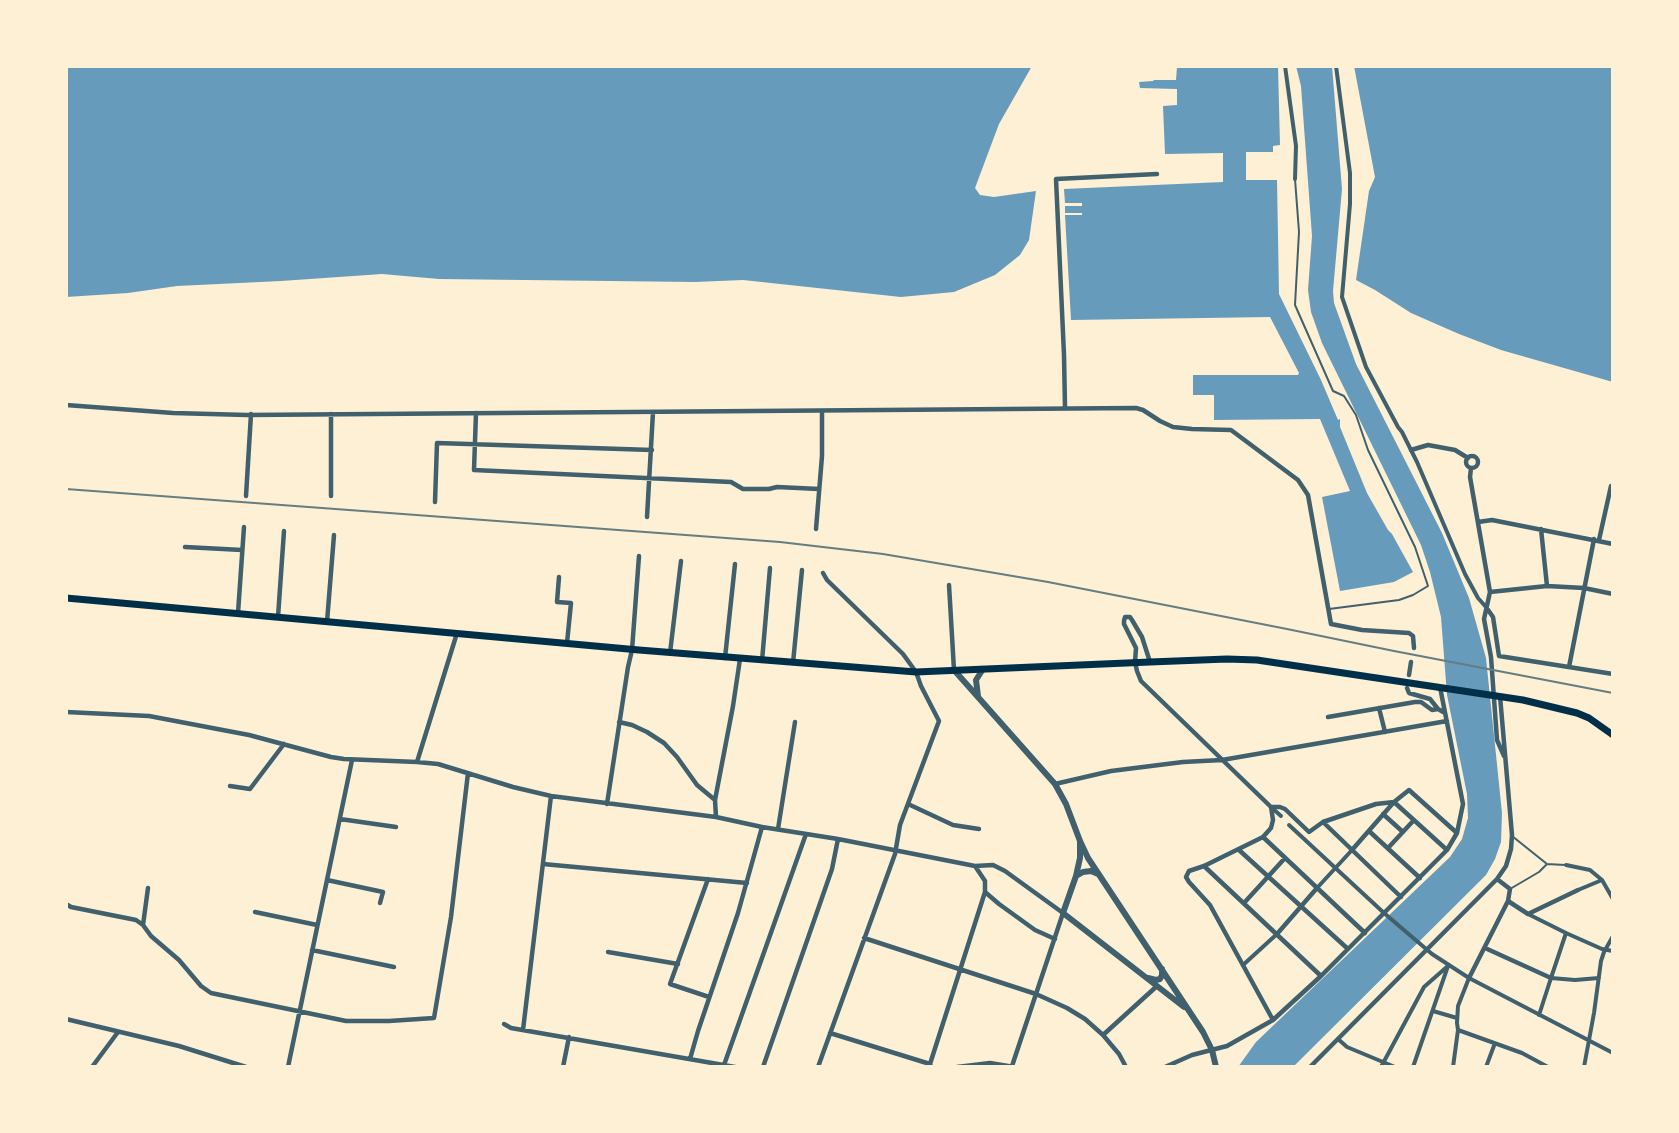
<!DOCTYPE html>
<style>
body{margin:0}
#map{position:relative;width:1679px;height:1133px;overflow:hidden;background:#fdf0d5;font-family:Manrope,sans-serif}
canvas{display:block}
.frame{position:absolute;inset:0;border:68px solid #fdf0d5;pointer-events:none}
</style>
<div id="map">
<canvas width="1679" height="1133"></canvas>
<div class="frame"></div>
</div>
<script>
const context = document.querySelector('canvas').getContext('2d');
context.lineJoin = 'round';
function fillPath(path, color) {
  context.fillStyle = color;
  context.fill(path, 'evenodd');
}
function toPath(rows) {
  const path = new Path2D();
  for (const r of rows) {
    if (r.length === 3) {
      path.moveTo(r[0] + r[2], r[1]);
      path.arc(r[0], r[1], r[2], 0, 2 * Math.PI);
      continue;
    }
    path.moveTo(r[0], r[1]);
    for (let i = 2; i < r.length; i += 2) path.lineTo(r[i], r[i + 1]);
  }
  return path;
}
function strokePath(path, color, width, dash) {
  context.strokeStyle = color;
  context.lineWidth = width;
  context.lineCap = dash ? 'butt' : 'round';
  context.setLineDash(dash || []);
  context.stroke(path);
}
fillPath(toPath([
 [66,66,1032,66,999,124,975,188,980,195,994,197,1036,191,1029,240,1020,255,995,275,954,292,901,297,743,280,695,282,439,279,382,274,281,281,177,286,128,293,66,297],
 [1131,66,1278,66,1280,145,1273,146,1273,152,1246,152,1246,180,1277,180,1279,294,1321,380,1338,420,1340,419,1340,427,1367,493,1388,530,1392,534,1413,572,1394,582,1340,591,1322,497,1350,491,1320,419,1214,420,1214,395,1193,395,1193,375,1298,375,1299,373,1270,317,1071,320,1065,215,1082,215,1082,213,1065,213,1065,206,1082,206,1082,203,1065,203,1064,189,1223,182,1223,153,1165,154,1163,106,1177,105,1177,89,1140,88,1139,82,1153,81,1154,80,1176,80,1177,67],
 [1296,66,1332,66,1342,189,1333,291,1334,303,1356,364,1442,533,1469,598,1486,658,1502,813,1501,842,1495,859,1486,875,1293,1067,1238,1067,1256,1042,1450,857,1462,839,1468,818,1467,794,1447,695,1441,617,1430,572,1421,545,1322,343,1311,312,1308,290,1312,236,1301,86],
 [1354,66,1613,66,1613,382,1501,350,1459,334,1411,313,1375,290,1356,280,1369,191,1375,177]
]), '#669bbc');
strokePath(toPath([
 [1295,179,1299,232,1295,305,1333,391,1344,396,1356,415,1368,450,1415,547,1428,586,1413,595,1399,600,1329,609],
 [1512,836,1547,864],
 [1547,864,1565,865],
 [1510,889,1539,872,1547,864]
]), '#3f606c', 2);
strokePath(toPath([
 [1285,66,1296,146,1295,179],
 [1336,66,1350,173,1350,204,1342,297,1366,367,1398,427,1402,432,1417,462,1465,574,1478,598,1486,607],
 [1272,808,1281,816],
 [1289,825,1384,913,1432,954,1469,978,1613,1053],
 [1566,865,1590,870,1602,880,1613,899],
 [1317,888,1352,850],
 [1578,890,1602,880],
 [1528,914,1566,933,1602,949,1613,951],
 [1243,965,1277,934],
 [1551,978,1566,933],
 [1433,1011,1457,1018],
 [1539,1015,1551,978,1575,980,1599,978],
 [1458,1030,1522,1053,1548,1067],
 [1338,1039,1347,1047,1395,1067],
 [1381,1067,1424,987,1449,965],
 [1413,1067,1448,966],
 [1453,1067,1458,1030,1457,1023,1458,1006,1469,978],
 [1486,1067,1495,1043],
 [1584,1067,1594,1013,1601,961,1604,952,1613,936]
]), '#3f606c', 4);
strokePath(toPath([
 [66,405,173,413,247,415,1136,408,1143,410,1160,421,1173,427,1192,429,1231,430,1298,480,1308,495,1331,624,1362,630,1409,633,1413,636,1414,648],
 [1065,408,1064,355,1056,179,1157,174],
 [476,413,474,470,731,482,743,489,769,489,777,487,819,489],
 [1411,450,1428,445,1455,450,1468,458],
 [1472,462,6],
 [1471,468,1470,477,1490,592,1484,619,1491,657,1497,740,1504,756],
 [246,496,251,414],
 [331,496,331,414],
 [435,502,437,443,652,450],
 [647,517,653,412],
 [1478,522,1492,520,1613,544],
 [816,529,822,456,822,411],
 [1541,529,1547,586],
 [1599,540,1611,486],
 [185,547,242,550],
 [559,577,557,602,571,603,567,643],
 [949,585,954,670],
 [1490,592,1547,586,1584,588,1613,594],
 [1486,607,1493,617,1499,656,1613,674],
 [238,613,244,527],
 [278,617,284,531],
 [327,622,334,535],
 [670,653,681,561],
 [725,658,735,564],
 [762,661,770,568],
 [1150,662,1142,637,1132,620,1130,617,1125,617,1124,621,1124,624,1136,648,1135,662,1137,671,1141,681,1271,807,1273,820,1271,828,1263,837,1204,866,1189,871,1186,877,1189,882,1210,905,1273,1020],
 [793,663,802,570],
 [1569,667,1594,539],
 [1409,675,1411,662],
 [1407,688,1409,693,1430,699,1438,709,1445,713],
 [1379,708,1385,732],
 [66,712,149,716,249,735,331,757,344,759,417,762,438,764,513,787,551,796,716,817,762,827,838,839,975,866,993,865,1005,871,1063,913,1012,1066],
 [1328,717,1415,702,1421,702,1432,710,1438,709],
 [619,722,632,725,647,732,664,743,677,757,697,785,715,800],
 [417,762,457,633],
 [1055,784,1111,771,1183,762,1222,760,1447,721],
 [230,786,250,789,284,744],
 [607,804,628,667,632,650,639,556],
 [908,804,953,825,979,829],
 [1271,807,1280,807,1285,809,1309,832,1323,822,1376,804,1394,802,1409,790,1457,833],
 [1383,814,1403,832],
 [716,817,715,800,733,706,740,659],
 [340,819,396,827],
 [1323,822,1401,897],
 [778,829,795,722],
 [1369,831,1420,878],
 [1263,837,1365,933],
 [1388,848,1414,820],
 [1239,850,1348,949],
 [1352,850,1394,802,1447,850],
 [543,864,747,883],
 [1204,866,1321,976],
 [708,879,670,984,709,997],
 [327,880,383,892,380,903],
 [985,892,999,904,1035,930,1055,939],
 [1508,901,1528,914,1578,890],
 [1244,903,1285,858],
 [66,904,71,907,136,920,143,925,151,936,179,960,201,986,211,993,346,1021,389,1021,434,1018,451,917,468,773],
 [255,912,317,925],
 [143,925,148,888],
 [1277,934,1317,888],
 [864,938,1036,994,1067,1008,1085,1019,1103,1035,1119,1054,1126,1067],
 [1485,948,1551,978],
 [312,950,394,967],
 [608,952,678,964],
 [1469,978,1508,901,1510,889,1497,879],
 [66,1019,179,1046,246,1067],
 [504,1024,511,1028,735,1067],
 [523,1030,551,796],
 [830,1033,930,1064],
 [1103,1035,1157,986],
 [690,1059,698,1031,738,913,762,827],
 [724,1065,806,834],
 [92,1067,118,1032],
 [288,1067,352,760],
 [563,1067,569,1037],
 [763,1067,832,869,838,839],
 [818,1067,895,854,900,825,939,721,921,686,916,672,903,654,827,580,823,573],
 [931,1067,930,1064,985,892,985,881,975,866],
 [957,1067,990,1063,1014,1067],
 [1165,1067,1192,1055,1227,1046,1273,1020,1321,976,1447,850,1457,833,1463,804,1440,687],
 [1310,1067,1497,879,1506,866,1511,849,1512,835,1500,696]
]), '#3f606c', 4.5);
strokePath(toPath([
 [954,670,1055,784,1066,804,1080,841,1088,858,1203,1032,1212,1050,1216,1067],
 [978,696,976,680,983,669],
 [1080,842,1080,858,1076,876,1063,913,1184,1007],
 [1076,876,1083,872,1091,871,1098,874],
 [1148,978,1156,980,1160,979,1162,975,1162,969]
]), '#3f606c', 6);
strokePath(toPath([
 [66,598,639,650,916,672,1150,662,1227,659,1257,660,1523,700,1577,713,1589,718,1613,735]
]), '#003049', 7);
strokePath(toPath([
 [66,489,780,542,883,554,1048,582,1287,629,1394,651,1613,693]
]), '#657d81', 2);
</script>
